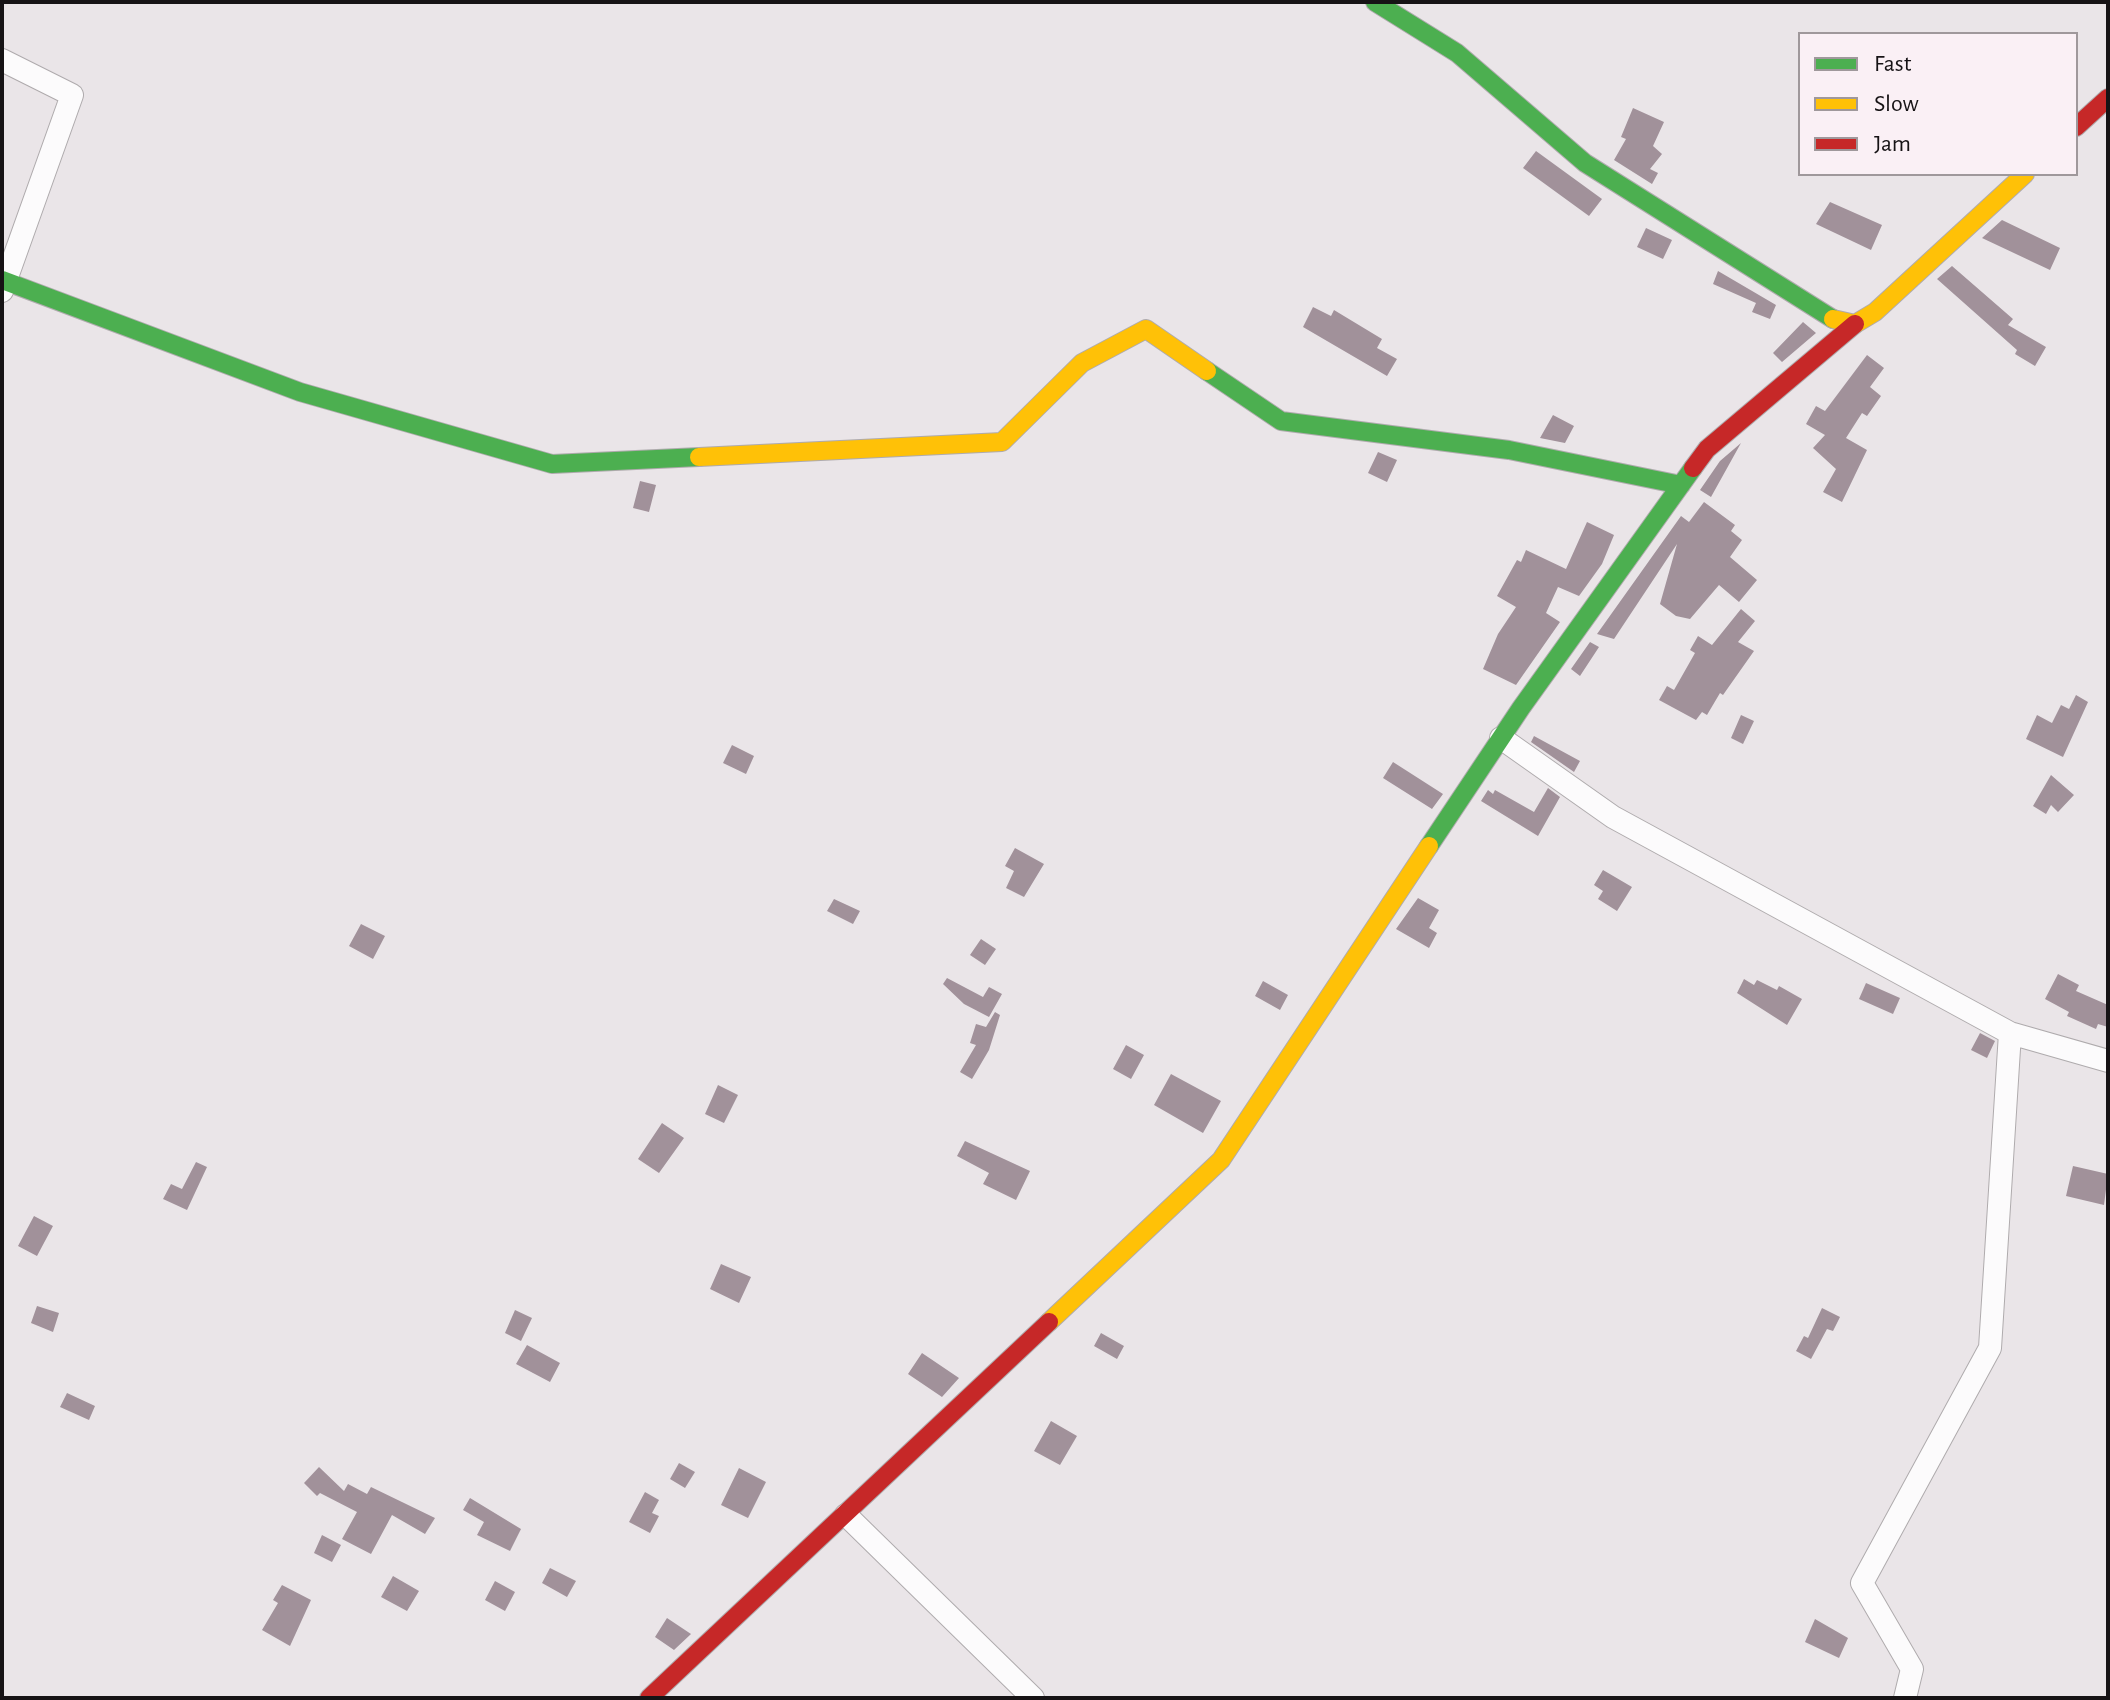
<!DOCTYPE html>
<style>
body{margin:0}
#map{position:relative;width:2110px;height:1700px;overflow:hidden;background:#eae5e8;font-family:"Alegreya Sans",sans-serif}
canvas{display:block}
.frame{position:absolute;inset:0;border:4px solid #161315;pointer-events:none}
.legend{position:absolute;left:1798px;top:32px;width:280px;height:144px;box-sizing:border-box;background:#faf0f5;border:2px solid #9f989b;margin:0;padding:10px 14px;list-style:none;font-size:24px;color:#161315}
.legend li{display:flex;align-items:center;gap:16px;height:40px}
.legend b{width:40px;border:2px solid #9f989b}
</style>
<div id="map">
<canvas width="2110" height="1700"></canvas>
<div class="frame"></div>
<ul class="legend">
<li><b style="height:10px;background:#4caf50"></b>Fast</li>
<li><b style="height:10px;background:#ffc107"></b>Slow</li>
<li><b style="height:10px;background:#c62828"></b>Jam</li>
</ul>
</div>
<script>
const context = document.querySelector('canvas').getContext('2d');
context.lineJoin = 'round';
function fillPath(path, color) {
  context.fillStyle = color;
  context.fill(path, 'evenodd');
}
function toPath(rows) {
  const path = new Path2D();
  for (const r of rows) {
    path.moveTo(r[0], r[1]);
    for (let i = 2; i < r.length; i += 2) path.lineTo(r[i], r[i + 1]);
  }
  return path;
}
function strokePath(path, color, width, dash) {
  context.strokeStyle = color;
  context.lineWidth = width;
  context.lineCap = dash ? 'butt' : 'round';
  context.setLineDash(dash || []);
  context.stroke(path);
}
fillPath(toPath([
 [1633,108,1664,122,1653,146,1662,154,1650,169,1658,173,1652,184,1614,160,1626,139,1621,137],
 [1536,151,1602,199,1589,216,1523,168],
 [1830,202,1882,225,1871,250,1816,224],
 [2002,220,2060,248,2050,270,1982,238],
 [1646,228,1672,240,1663,259,1637,247],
 [1952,266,2013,319,2008,325,2046,347,2035,366,2015,354,2017,350,1937,279],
 [1718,271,1776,305,1770,319,1752,312,1756,303,1713,284],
 [1313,307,1331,316,1334,310,1382,339,1377,348,1397,359,1387,376,1303,327],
 [1803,322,1816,333,1782,362,1773,353],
 [1867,355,1884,368,1870,387,1881,396,1867,416,1862,413,1846,438,1867,450,1842,502,1823,492,1836,469,1813,448,1825,435,1806,424,1816,406,1825,411],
 [1553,415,1574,426,1565,443,1540,438],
 [1741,443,1711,497,1700,490,1720,461],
 [1378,452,1397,460,1387,482,1368,473],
 [640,481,656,485,649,512,633,508],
 [1704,502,1735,525,1731,531,1742,540,1730,557,1757,580,1739,602,1719,585,1690,619,1676,616,1660,604,1677,544,1614,639,1597,634,1681,516,1689,522],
 [1587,522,1614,535,1602,564,1579,596,1558,587,1546,613,1560,622,1516,685,1483,669,1498,634,1516,607,1497,596,1517,560,1521,562,1526,550,1566,569],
 [1741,609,1755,621,1738,642,1754,651,1723,695,1720,693,1707,715,1702,712,1696,720,1659,700,1667,686,1674,690,1695,653,1690,650,1698,636,1712,645],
 [1590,642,1599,647,1580,676,1571,669],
 [2076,695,2088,702,2063,757,2026,739,2037,715,2052,723,2061,705,2069,709],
 [1741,715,1754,721,1743,744,1731,738],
 [1534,736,1580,761,1574,772,1531,742],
 [732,745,754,756,746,774,723,763],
 [1393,762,1443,794,1432,809,1383,778],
 [2051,775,2074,795,2058,812,2051,805,2046,814,2033,806],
 [1548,788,1560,797,1538,836,1481,801,1488,790,1493,794,1495,790,1534,812],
 [1015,848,1044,864,1024,897,1006,888,1014,871,1005,866],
 [1603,870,1632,887,1617,911,1598,899,1603,891,1594,885],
 [1418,898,1439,910,1429,928,1437,933,1429,948,1396,929],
 [834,899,860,911,853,924,827,911],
 [361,924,385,936,373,959,349,946],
 [981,939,996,949,985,965,970,955],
 [2058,974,2079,985,2076,991,2108,1005,2108,1027,2098,1024,2096,1029,2067,1016,2069,1012,2045,999],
 [947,978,983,997,989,987,1002,994,989,1017,964,1004,943,984],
 [1744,979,1754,985,1757,980,1777,990,1779,986,1802,999,1787,1025,1737,993],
 [1263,981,1288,995,1280,1010,1255,996],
 [1866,983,1900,998,1893,1014,1859,999],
 [995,1012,1000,1015,989,1050,972,1079,960,1072,976,1045,970,1043,976,1024,986,1027],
 [1980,1033,1995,1041,1987,1058,1971,1050],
 [1126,1045,1144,1055,1131,1079,1113,1069],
 [1171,1074,1221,1101,1203,1133,1154,1105],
 [718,1085,738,1095,724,1123,705,1114],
 [662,1123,684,1138,659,1173,638,1159],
 [965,1141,1030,1171,1016,1200,983,1184,989,1173,957,1156],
 [196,1162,207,1167,187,1210,163,1199,171,1184,182,1189],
 [2073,1166,2108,1174,2104,1205,2066,1196],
 [34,1216,53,1226,37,1256,18,1246],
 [721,1264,751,1277,739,1303,710,1289],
 [37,1306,59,1313,53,1332,31,1323],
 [1822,1308,1840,1317,1833,1331,1827,1329,1811,1359,1796,1351,1804,1336,1808,1338],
 [515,1310,532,1318,521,1341,505,1333],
 [1101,1333,1124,1346,1117,1359,1094,1346],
 [527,1345,560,1363,550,1382,516,1364],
 [922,1353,959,1378,942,1397,908,1374],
 [67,1393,95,1406,89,1420,60,1407],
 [1051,1421,1077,1436,1060,1465,1034,1451],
 [679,1463,695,1472,685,1488,670,1479],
 [319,1467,344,1491,348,1484,367,1494,371,1487,435,1518,425,1534,392,1515,371,1554,342,1539,357,1512,320,1493,317,1496,304,1483],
 [739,1468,766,1482,748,1518,721,1505],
 [645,1492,659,1500,652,1513,659,1516,650,1533,629,1522],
 [470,1498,521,1529,510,1551,477,1535,484,1522,463,1510],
 [322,1535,341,1545,332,1562,314,1553],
 [550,1568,576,1581,567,1597,542,1583],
 [393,1576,419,1591,407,1611,381,1597],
 [495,1581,515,1592,505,1611,485,1600],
 [282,1585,311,1600,290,1646,262,1630,278,1603,273,1600],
 [667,1618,691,1634,674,1650,655,1637],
 [1815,1619,1848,1638,1839,1658,1805,1642]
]), '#a1919a');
const street = toPath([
 [2,60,72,95,2,291],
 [1501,738,1613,817,2010,1033,2108,1061],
 [846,1515,1033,1698],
 [1905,1698,1912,1669,1862,1583,1990,1348,2010,1033]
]);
const fast = toPath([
 [1375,2,1457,53,1585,163,1833,319],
 [2,280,300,392,552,464,699,457],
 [1207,371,1281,421,1509,450,1681,485],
 [1429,846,1521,708,1693,468]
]);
const slow = toPath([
 [1833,319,1855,324,1875,312,2025,174],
 [699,457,1002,442,1082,363,1146,329,1207,371],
 [1049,1322,1221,1160,1429,846]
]);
const jam = toPath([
 [2076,127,2108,98],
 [1693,468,1707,449,1855,324],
 [649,1698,1049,1322]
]);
strokePath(street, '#afabad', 24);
strokePath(fast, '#afabad', 20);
strokePath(slow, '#afabad', 20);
strokePath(jam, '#afabad', 20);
strokePath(street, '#fcfbfc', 22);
strokePath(fast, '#4caf50', 18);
strokePath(slow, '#ffc107', 18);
strokePath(jam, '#c62828', 18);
</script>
